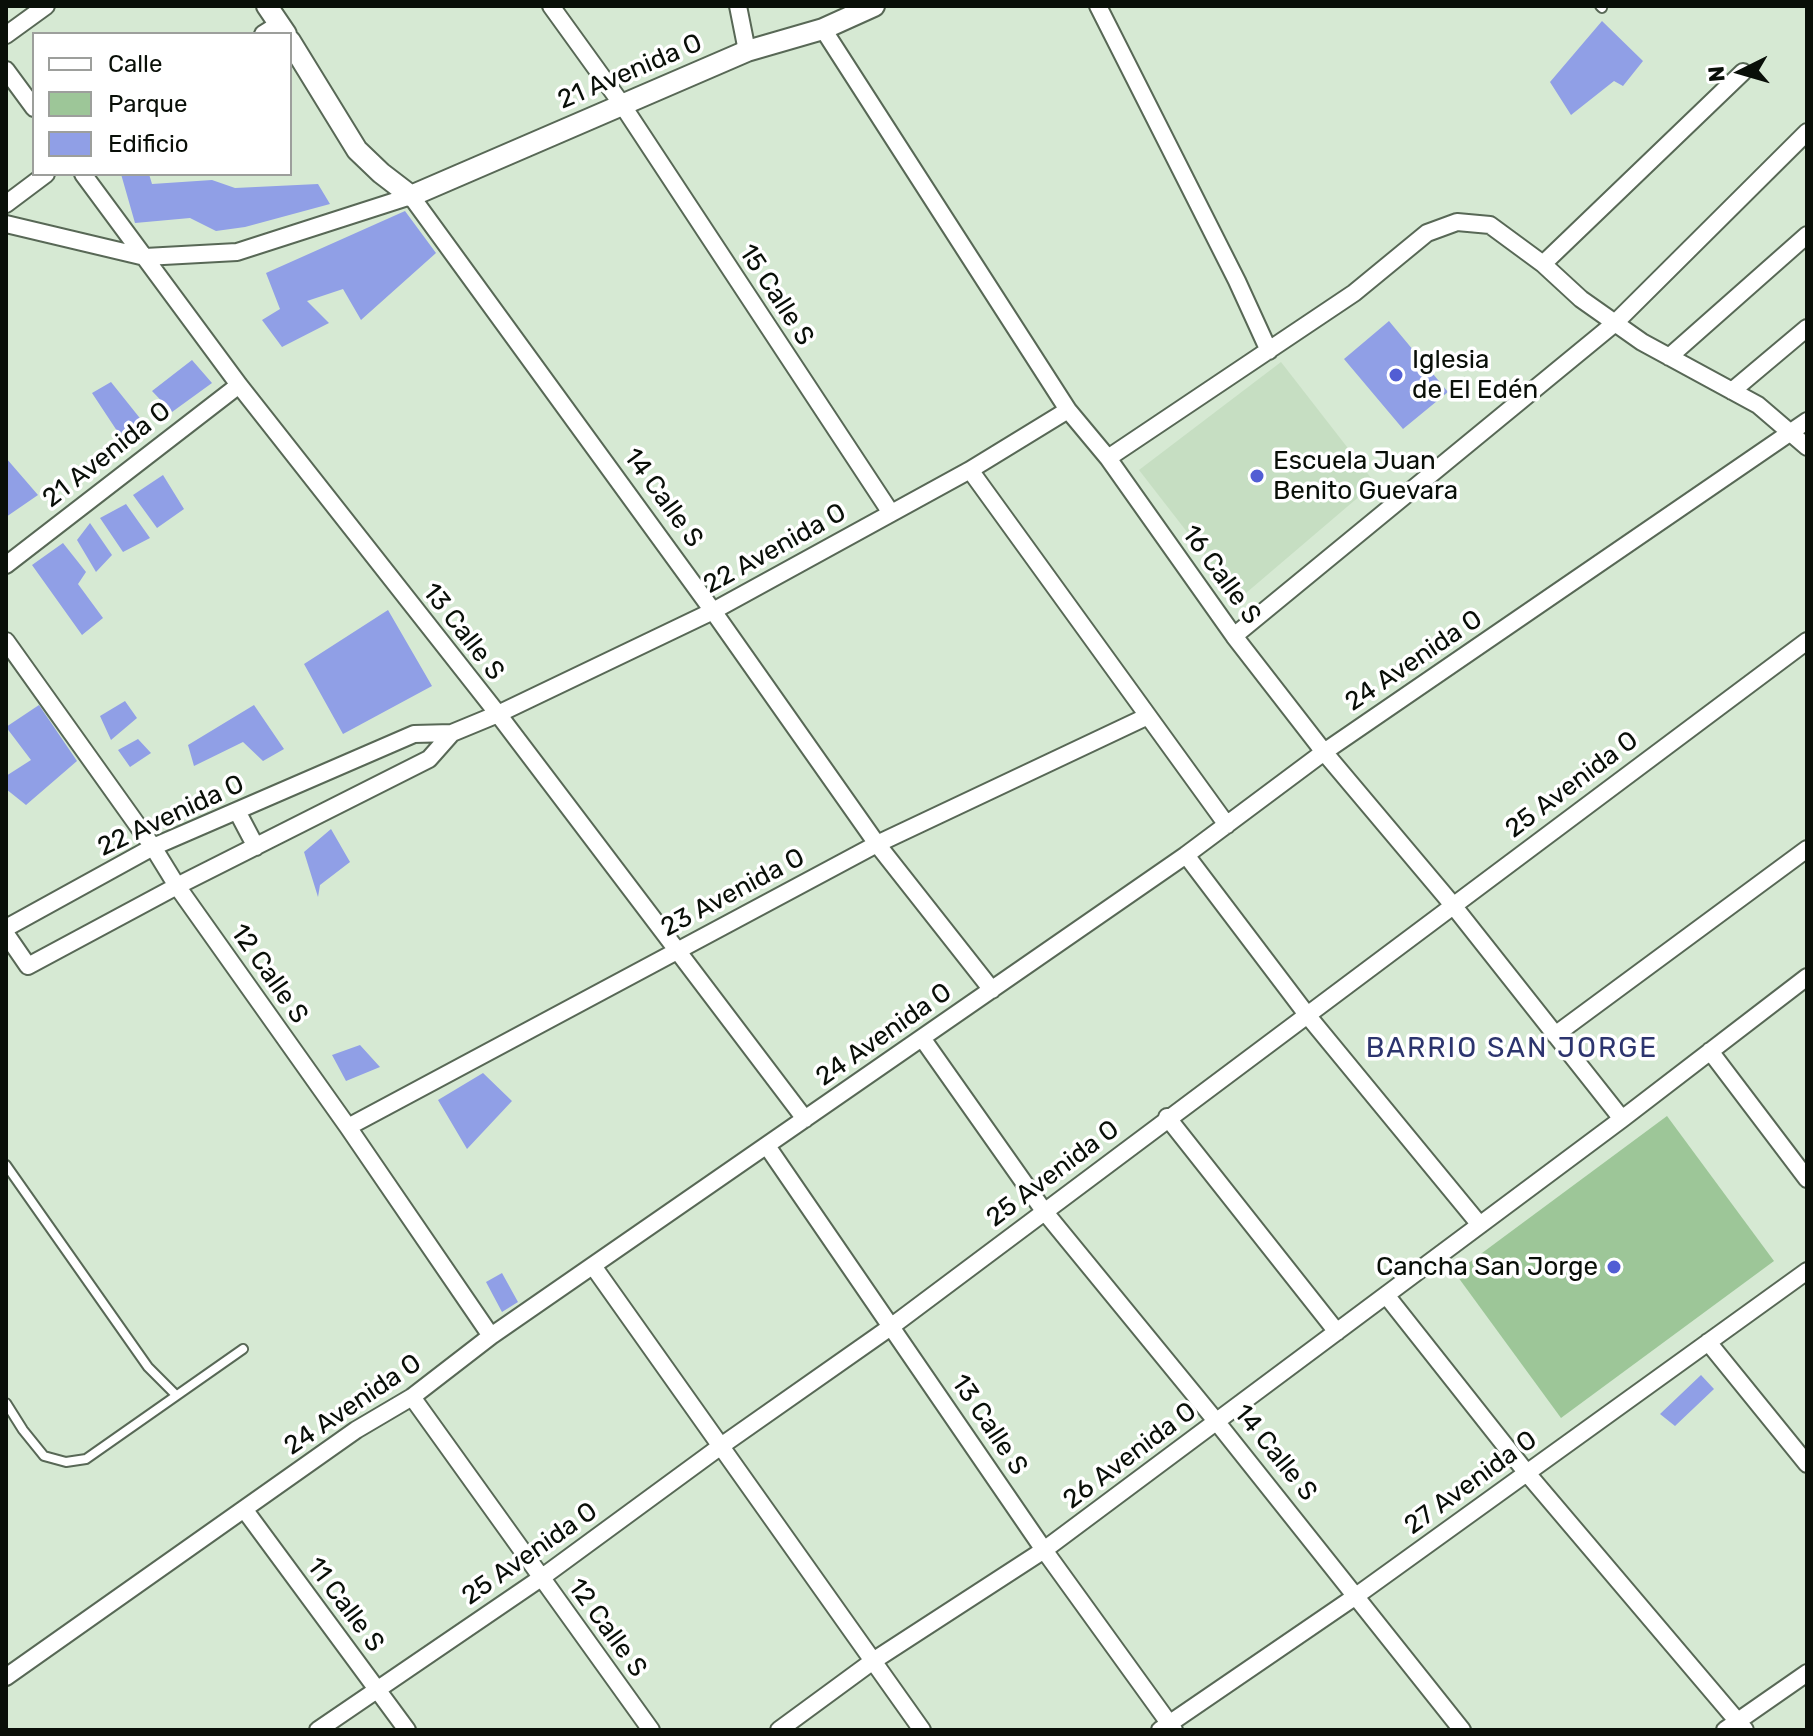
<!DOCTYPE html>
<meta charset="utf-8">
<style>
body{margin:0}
#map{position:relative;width:1813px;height:1736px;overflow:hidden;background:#d6e9d3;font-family:Rubik,sans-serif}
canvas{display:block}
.frame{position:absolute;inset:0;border:8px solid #090f08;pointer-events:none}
.legend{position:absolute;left:32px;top:32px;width:260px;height:144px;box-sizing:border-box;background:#fff;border:2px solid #9d9f9c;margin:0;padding:10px 14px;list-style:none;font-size:24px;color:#090f08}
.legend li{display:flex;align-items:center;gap:16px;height:40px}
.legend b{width:40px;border:2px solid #9d9f9c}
.north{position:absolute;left:1701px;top:32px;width:80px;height:80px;-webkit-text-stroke:6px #fff;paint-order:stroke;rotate:265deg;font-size:22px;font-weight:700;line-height:32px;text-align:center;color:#090f08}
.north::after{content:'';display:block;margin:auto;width:28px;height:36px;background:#090f08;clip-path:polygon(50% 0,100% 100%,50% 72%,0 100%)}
</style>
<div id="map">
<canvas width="1813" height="1736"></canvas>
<div class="frame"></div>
<ul class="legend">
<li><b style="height:10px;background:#fff"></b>Calle</li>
<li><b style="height:22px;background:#9dc698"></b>Parque</li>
<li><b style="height:22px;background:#909fe6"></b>Edificio</li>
</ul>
<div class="north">N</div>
</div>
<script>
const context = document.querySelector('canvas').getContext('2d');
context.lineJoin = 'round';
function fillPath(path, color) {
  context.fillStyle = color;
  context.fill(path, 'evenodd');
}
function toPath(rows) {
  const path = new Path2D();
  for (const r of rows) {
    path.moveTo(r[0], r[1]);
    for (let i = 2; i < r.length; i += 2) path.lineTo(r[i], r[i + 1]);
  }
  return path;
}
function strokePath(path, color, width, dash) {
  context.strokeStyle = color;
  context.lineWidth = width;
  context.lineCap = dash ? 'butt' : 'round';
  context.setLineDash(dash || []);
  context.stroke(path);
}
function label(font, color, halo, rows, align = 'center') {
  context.font = font + ' Rubik,sans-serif';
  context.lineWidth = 7;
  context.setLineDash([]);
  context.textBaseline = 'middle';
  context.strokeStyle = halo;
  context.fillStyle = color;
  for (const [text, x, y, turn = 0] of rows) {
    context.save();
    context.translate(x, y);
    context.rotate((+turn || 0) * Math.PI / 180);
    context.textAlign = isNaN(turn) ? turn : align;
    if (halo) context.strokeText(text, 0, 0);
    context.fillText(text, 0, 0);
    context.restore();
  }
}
fillPath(toPath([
 [1281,362,1375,483,1239,599,1139,470]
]), '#c6dec2');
fillPath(toPath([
 [1667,1116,1774,1261,1561,1418,1455,1273]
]), '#9dc698');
fillPath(toPath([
 [1602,21,1643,61,1623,86,1614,81,1571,115,1550,82],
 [121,174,149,174,152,184,212,180,235,188,318,184,330,204,245,227,216,231,190,218,135,223],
 [405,211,436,253,361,320,343,289,307,301,329,323,282,347,262,320,280,309,266,273],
 [1389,321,1448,392,1403,429,1344,359],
 [192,360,212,383,172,412,152,391],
 [111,382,151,432,127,446,92,393],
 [6,458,38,495,6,517],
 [163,475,184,509,157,528,133,495],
 [126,504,150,538,123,552,100,518],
 [90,523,112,555,96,572,77,540],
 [63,543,86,572,78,584,103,618,82,635,32,565],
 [388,610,432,686,343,734,304,664],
 [125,701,137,718,111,740,100,716],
 [39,705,77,761,26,805,6,789,6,776,31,760,6,727],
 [254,705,284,749,263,761,243,742,194,766,188,745],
 [138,739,151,753,130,767,118,750],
 [331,829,350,862,320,885,318,897,304,852],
 [360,1045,380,1067,346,1081,332,1055],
 [483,1073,512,1101,467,1149,438,1100],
 [502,1273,518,1302,502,1312,486,1282],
 [1701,1375,1714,1389,1675,1426,1660,1414]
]), '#909fe6');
const service = toPath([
 [1600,6,1602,8],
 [6,1165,148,1367,176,1395],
 [6,1403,23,1430,44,1456,66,1462,86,1459,243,1349]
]);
const minor = toPath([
 [551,6,621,103,891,513],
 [738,6,747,51],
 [1098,6,1237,281,1269,351],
 [823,29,1068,410,1108,458,1234,636,1324,752,1452,904,1622,1119],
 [263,34,279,24],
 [6,35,46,6],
 [6,70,34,108],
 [83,174,239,385,498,714,805,1119],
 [6,204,46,174],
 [6,224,145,257,237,252,411,196,713,611,877,844,992,990],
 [1543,264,1743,72],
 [1669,357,1807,235],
 [1732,391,1807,328],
 [1108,458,1354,293,1427,233,1457,222,1490,225,1543,264,1581,299,1642,342,1758,405,1807,447],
 [970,470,1227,825],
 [6,565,239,385],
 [1234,636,1615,323,1807,132],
 [6,641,153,847,177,886,348,1127,491,1336],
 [237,811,256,847],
 [1186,855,1308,1016,1480,1225],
 [6,928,153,847,414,734,452,733],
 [6,934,28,966,177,886,429,759,452,733,498,714,713,611,970,470,1068,410],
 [1555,1035,1807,849],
 [922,1038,1044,1211,1216,1421,1462,1730],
 [1710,1051,1807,1179],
 [1167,1117,1337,1332],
 [348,1127,877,844,1148,716],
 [767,1146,1044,1550,1174,1730],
 [593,1266,922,1730],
 [1386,1295,1526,1472,1745,1730],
 [1708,1342,1807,1464],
 [412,1397,651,1730],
 [244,1509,407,1730],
 [6,1677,356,1430,412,1397,491,1336,1186,855,1324,752,1807,421],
 [318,1730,541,1578,721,1446,892,1326,1807,641],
 [779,1730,873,1661,1044,1550,1622,1119,1807,977],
 [1160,1730,1356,1596,1807,1271],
 [1725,1730,1807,1673]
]);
const tertiary = toPath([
 [267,6,286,34],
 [290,41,357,150,381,173,411,196,747,51,823,29,874,6]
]);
strokePath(service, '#586856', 12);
strokePath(minor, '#586856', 20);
strokePath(tertiary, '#586856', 24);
strokePath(service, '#fff', 8);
strokePath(minor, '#fff', 16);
strokePath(tertiary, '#fff', 20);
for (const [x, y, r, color] of [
 [1396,375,8,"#525ed4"],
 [1257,476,8,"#525ed4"],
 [1614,1267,8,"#525ed4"]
]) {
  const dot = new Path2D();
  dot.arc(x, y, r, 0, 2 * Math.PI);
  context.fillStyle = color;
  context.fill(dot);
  strokePath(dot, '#fff', 3);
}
label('26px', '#090f08', '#fff', [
 ["21 Avenida O",630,72,-23],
 ["15 Calle S",776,295,57],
 ["21 Avenida O",107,455,-38],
 ["14 Calle S",663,498,54],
 ["22 Avenida O",775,549,-29],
 ["16 Calle S",1221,575,54],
 ["13 Calle S",463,632,52],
 ["24 Avenida O",1414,661,-34],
 ["25 Avenida O",1572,785,-37],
 ["22 Avenida O",171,816,-25],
 ["23 Avenida O",733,893,-28],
 ["12 Calle S",269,974,55],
 ["24 Avenida O",884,1035,-35],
 ["25 Avenida O",1053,1174,-37],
 ["24 Avenida O",353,1405,-34],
 ["13 Calle S",989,1425,56],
 ["14 Calle S",1275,1453,51],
 ["26 Avenida O",1130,1456,-37],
 ["27 Avenida O",1471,1483,-36],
 ["25 Avenida O",530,1554,-35],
 ["11 Calle S",345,1605,53],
 ["12 Calle S",607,1628,54]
]);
label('26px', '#090f08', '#fff', [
 ["Iglesia",1412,360],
 ["de El Edén",1412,390],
 ["Escuela Juan",1273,461],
 ["Benito Guevara",1273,491],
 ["Cancha San Jorge",1598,1267,"right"]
], 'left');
context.letterSpacing = '2px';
label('28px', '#2c346e', '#fff', [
 ["BARRIO SAN JORGE",1512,1049]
]);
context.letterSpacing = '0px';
</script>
